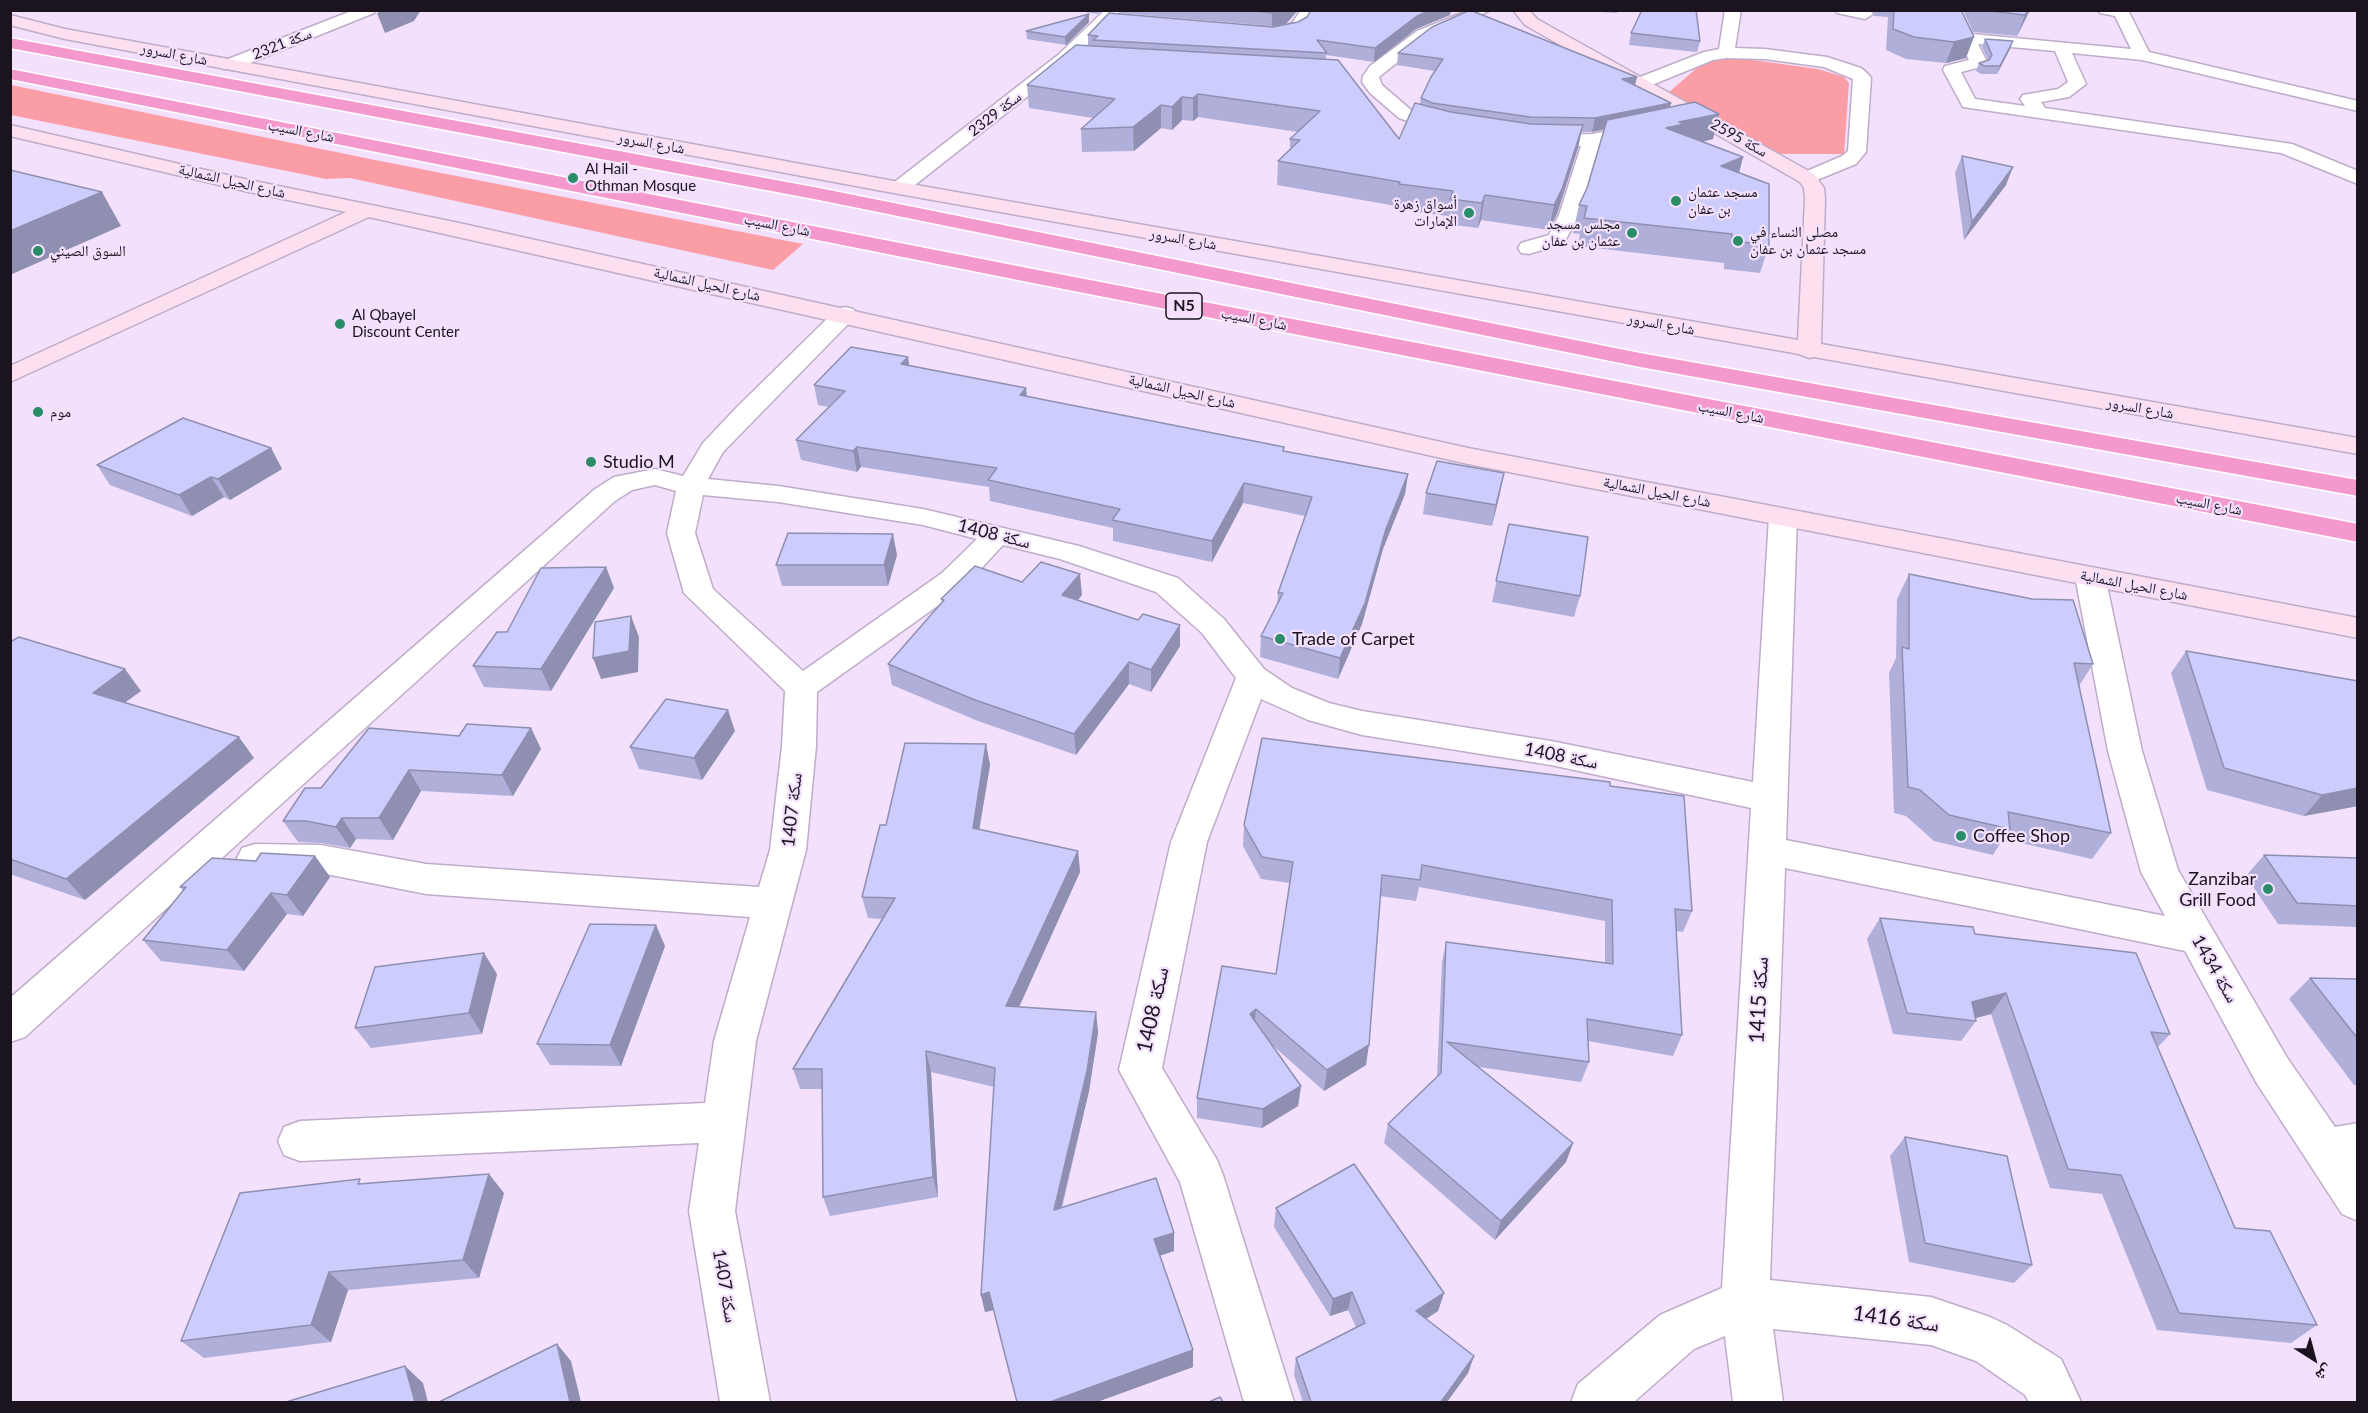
<!DOCTYPE html>
<meta charset="utf-8">
<style>
body{margin:0}
#map{position:relative;width:2368px;height:1413px;overflow:hidden;background:#f3e0fd;font-family:Lato,"Noto Naskh Arabic",sans-serif}
canvas{display:block}
.frame{position:absolute;inset:0;border:12px solid #1b141e;pointer-events:none}
.north{position:absolute;left:2284px;top:1329px;width:60px;height:60px;-webkit-text-stroke:4px #f3e0fd;paint-order:stroke;rotate:144deg;font-size:16px;font-weight:700;line-height:24px;text-align:center;color:#1b141e}
.north::after{content:'';display:block;margin:auto;width:21px;height:27px;background:#1b141e;clip-path:polygon(50% 0,100% 100%,50% 72%,0 100%)}
</style>
<div id="map">
<canvas width="2368" height="1413"></canvas>
<div class="frame"></div>
<div class="north">ش</div>
</div>
<script>
const context = document.querySelector('canvas').getContext('2d');
context.lineJoin = 'round';
function fillPath(path, color) {
  context.fillStyle = color;
  context.fill(path, 'evenodd');
}
function toPath(rows) {
  const path = new Path2D();
  for (const r of rows) {
    path.moveTo(r[0], r[1]);
    for (let i = 2; i < r.length; i += 2) path.lineTo(r[i], r[i + 1]);
  }
  return path;
}
function strokePath(path, color, width, dash) {
  context.strokeStyle = color;
  context.lineWidth = width;
  context.lineCap = dash ? 'butt' : 'round';
  context.setLineDash(dash || []);
  context.stroke(path);
}
function label(font, color, halo, rows, align = 'center') {
  context.font = font + ' Lato,"Noto Naskh Arabic",sans-serif';
  context.lineWidth = 4.5;
  context.setLineDash([]);
  context.textBaseline = 'middle';
  context.strokeStyle = halo;
  context.fillStyle = color;
  for (const [text, x, y, turn = 0] of rows) {
    context.save();
    context.translate(x, y);
    context.rotate((+turn || 0) * Math.PI / 180);
    context.textAlign = isNaN(turn) ? turn : align;
    if (halo) context.strokeText(text, 0, 0);
    context.fillText(text, 0, 0);
    context.restore();
  }
}
fillPath(toPath([
 [1731,57,1818,69,1844,77,1849,83,1844,154,1778,154,1668,93,1706,60],
 [11,85,365,158,803,244,773,270,350,178,326,179,11,115]
]), '#fb9da5');
const street = toPath([
 [354,10,376,10,374,13,235,69,223,69,221,65,223,61,354,10],
 [1105,10,1121,10,1070,63,906,192,892,192,889,188,892,184,1058,55,1105,10],
 [1469,10,1491,10,1429,37,1379,77,1382,85,1411,110,1430,118,1459,125,1462,129,1459,133,1453,134,1424,127,1399,118,1370,93,1362,82,1363,76,1370,66,1417,31,1469,10],
 [1725,10,1741,10,1735,48,1765,49,1827,57,1861,68,1868,74,1871,78,1866,152,1856,164,1807,184,1800,182,1797,178,1800,174,1842,156,1848,151,1853,79,1824,67,1765,59,1726,58,1713,60,1647,87,1635,87,1632,83,1635,79,1704,52,1719,49,1725,10],
 [1835,10,1870,10,1873,14,1865,19,1837,13,1835,10],
 [1945,10,1960,10,1972,34,2131,49,2115,16,2100,13,2098,10,2128,10,2149,52,2358,101,2358,111,2142,60,2072,53,2086,84,2069,97,2041,102,2045,108,2292,144,2358,171,2358,184,2281,153,1963,107,1943,70,1945,66,1969,60,1945,10],
 [1978,44,2055,51,2068,82,2058,89,2023,95,2020,99,2025,106,1975,99,1961,72,1985,66,1987,62,1978,44],
 [1300,11,1310,11,1313,14,1305,28,1297,33,1262,37,1254,32,1262,27,1287,26,1293,22,1300,11],
 [1646,124,1652,125,1655,129,1652,133,1600,144,1579,215,1564,243,1529,254,1521,253,1518,248,1521,243,1549,235,1559,215,1581,146,1536,146,1529,144,1527,140,1529,136,1592,134,1646,124],
 [845,307,853,309,857,314,853,319,723,452,708,479,778,486,923,509,1079,546,1178,578,1224,619,1264,669,1292,688,1329,703,1362,711,1551,741,1753,782,1769,517,1773,511,1783,509,1793,511,1797,517,1786,840,2165,916,2141,872,2108,751,2075,576,2080,569,2090,567,2100,569,2105,576,2142,751,2178,870,2286,1056,2335,1127,2358,1123,2358,1221,2342,1214,2256,1082,2185,951,1785,868,1770,1280,1931,1297,1990,1317,2007,1325,2061,1359,2081,1402,2029,1402,2025,1395,1976,1361,1931,1345,1773,1329,1783,1402,1733,1402,1725,1336,1694,1349,1634,1402,1571,1402,1578,1384,1660,1315,1722,1288,1751,808,1551,765,1362,735,1308,720,1261,699,1207,842,1162,1068,1217,1160,1223,1175,1294,1402,1244,1402,1180,1182,1119,1070,1171,842,1236,678,1202,633,1156,592,1060,559,1003,545,964,587,817,692,816,746,806,850,756,1041,735,1211,770,1402,720,1402,689,1211,699,1143,300,1161,284,1155,278,1141,284,1127,300,1121,705,1103,714,1041,750,917,426,894,321,873,255,872,242,868,237,858,242,848,255,844,321,845,426,864,759,887,770,850,782,746,785,691,684,593,667,533,676,491,655,485,632,490,615,501,25,1037,10,1042,10,998,595,489,614,477,655,469,683,476,703,443,737,407,837,309,845,307],
 [703,495,778,502,923,525,977,539,942,573,803,671,713,589,695,533,703,495]
]);
const secondary = toPath([
 [1513,10,1529,10,1537,19,1814,174,1824,188,1825,199,1821,344,2358,438,2358,454,1814,357,1809,358,1799,354,899,194,65,39,10,25,10,15,65,29,899,182,1798,340,1805,199,1804,188,1800,182,1525,25,1513,10],
 [10,125,249,180,459,223,1468,448,2358,618,2358,638,1468,464,369,217,10,382,10,366,346,212,249,192,10,136,10,125]
]);
const highway = toPath([
 [10,38,819,188,1640,353,2358,480,2358,496,1640,367,819,200,10,48,10,38],
 [10,69,1038,270,2358,524,2358,542,1038,284,10,79,10,69]
]);
strokePath(street, '#beacc8', 3);
strokePath(secondary, '#beacc8', 3);
strokePath(highway, '#fff', 3);
fillPath(street, '#fff');
fillPath(secondary, '#fce0f0');
fillPath(highway, '#f499ce');
fillPath(toPath([
 [696,10,714,10,710,12],
 [1072,10,1102,10,1098,14],
 [1121,10,1298,10,1286,24,1272,26,1121,13],
 [1311,10,1451,10,1450,15,1416,29,1374,62,1326,55,1326,59,1399,139,1420,104,1421,98,1435,71,1397,65,1398,53,1635,86,1670,107,1713,139,1703,142,1743,157,1739,173,1769,245,1760,273,1724,269,1724,263,1578,246,1580,234,1573,233,1579,205,1587,188,1605,129,1592,132,1581,132,1578,148,1557,214,1549,230,1481,220,1478,228,1446,224,1447,216,1396,209,1396,206,1277,185,1278,161,1290,149,1290,139,1298,132,1198,117,1193,121,1182,120,1172,130,1161,128,1134,151,1082,152,1081,129,1093,118,1029,108,1027,85,1088,46,1088,35,1273,27,1298,22,1307,17],
 [1571,10,1618,10,1617,13],
 [1873,10,1961,10,1966,58,1946,63,1906,59,1886,50,1888,17,1874,16],
 [1963,10,2030,10,2017,36,1973,32],
 [1089,14,1089,22,1066,45,1027,39,1026,31],
 [1631,33,1700,41,1697,52,1629,45],
 [1985,39,2010,49,1997,74,1981,74,1976,71,1979,63,1988,60,1982,47],
 [1962,156,2006,185,1964,240,1955,173],
 [909,366,1027,396,1284,451,1408,474,1405,494,1383,549,1362,624,1338,679,1260,657,1261,636,1277,606,1278,593,1305,516,1243,503,1212,562,1113,541,1113,528,990,501,989,487,861,467,857,472,801,460,796,440,829,407,818,405,814,385],
 [271,448,282,469,230,500,224,497,192,516,110,485,97,465],
 [1426,493,1500,493,1492,526,1423,514],
 [1509,524,1580,596,1574,617,1492,602],
 [897,555,888,586,782,586,776,565],
 [606,567,614,588,551,691,484,687,473,666,507,632],
 [1909,574,2093,664,2079,686,2111,833,2092,859,2003,839,1993,855,1934,841,1906,816,1894,813,1889,673,1896,658,1897,599],
 [1022,582,1082,595,1077,601,1180,646,1151,692,1129,684,1076,755,978,721,892,685,888,664,942,603,941,599],
 [10,642,141,691,125,702,254,758,85,900,10,874],
 [2186,651,2358,806,2304,816,2207,790,2171,673],
 [531,728,541,749,513,796,421,791,393,840,356,839,350,848,321,843,298,842,283,821,321,788,459,736],
 [735,731,702,780,639,769,630,747],
 [986,744,990,765,979,830,1078,851,1080,872,1019,1007,1096,1012,1098,1033,1089,1091,1062,1208,1174,1251,1160,1256,1193,1367,1097,1402,1017,1402,994,1310,985,1312,981,1295,994,1087,931,1072,938,1197,830,1216,823,1197,823,1089,800,1089,793,1069,882,919,868,918,862,897,886,825],
 [1610,786,1692,911,1683,932,1676,931,1682,1035,1673,1056,1588,1041,1589,1062,1581,1082,1479,1067,1573,1143,1566,1162,1495,1240,1384,1143,1388,1124,1437,1077,1442,962,1446,942,1605,963,1605,921,1419,887,1416,901,1380,896,1366,1065,1324,1091,1271,1044,1301,1086,1298,1106,1262,1128,1197,1118,1197,1098,1276,974,1290,883,1261,879,1243,846,1244,825],
 [2264,855,2358,858,2358,927,2278,924,2246,876],
 [315,856,330,877,303,916,287,914,244,971,161,961,143,940,183,891,180,887,256,861],
 [1880,918,1975,934,2170,1034,2158,1047,2235,1228,2317,1325,2291,1343,2157,1330,2102,1194,2050,1188,1991,1014,1976,1018,1976,1021,1961,1041,1893,1034,1867,939],
 [665,946,621,1066,550,1065,537,1044],
 [497,974,482,1034,371,1048,355,1028],
 [2310,978,2358,979,2358,1085,2354,1085,2289,999],
 [1905,1137,2032,1265,2014,1283,1909,1262,1890,1156],
 [364,1184,504,1193,479,1278,348,1290,331,1342,204,1358,181,1341],
 [1276,1208,1444,1293,1438,1311,1426,1319,1474,1356,1468,1373,1447,1402,1303,1402,1294,1375,1296,1358,1356,1327,1348,1310,1330,1316,1274,1227]
]), '#afafda');
fillPath(toPath([
 [384,10,421,10,414,21,385,33,377,13],
 [1287,10,1298,10,1286,24,1272,26,1272,13],
 [1431,10,1451,10,1450,15,1416,29,1374,62,1375,48,1417,16],
 [2028,10,2030,10,2017,36,2025,15],
 [1089,14,1089,22,1066,45,1065,37],
 [1974,37,1966,58,1946,63,1954,42],
 [2013,41,2010,49,1997,74,2000,66],
 [1637,77,1634,90,1622,79],
 [1198,94,1198,117,1193,121,1193,98],
 [1182,97,1182,120,1172,130,1172,107],
 [1671,103,1668,117,1592,132,1595,118],
 [1161,105,1161,128,1134,151,1133,127],
 [1719,114,1713,139,1678,147,1666,128,1679,122],
 [1583,125,1578,148,1557,214,1549,230,1554,205],
 [1743,157,1736,184,1721,166],
 [2013,167,2006,185,1964,240,1972,222],
 [102,192,121,226,10,275,10,231],
 [1485,195,1481,220,1478,228,1482,203],
 [908,357,911,377,901,364],
 [1026,388,1028,408,1020,395],
 [857,447,861,467,857,472,853,451],
 [271,448,282,469,230,500,218,479],
 [1504,473,1500,493,1492,526,1496,505],
 [1408,474,1405,494,1383,549,1362,624,1338,679,1340,658,1386,529],
 [211,477,224,497,192,516,179,495],
 [1244,483,1243,503,1212,562,1212,541],
 [893,534,897,555,888,586,884,565],
 [606,567,614,588,551,691,541,669],
 [1080,574,1082,595,1063,617,1062,595],
 [631,616,639,637,638,672,601,679,593,658],
 [1180,625,1180,646,1151,692,1151,670],
 [1129,662,1129,684,1076,755,1074,734],
 [125,669,141,691,109,714,93,693],
 [728,710,735,731,702,780,694,758],
 [531,728,541,749,513,796,502,775],
 [239,737,254,758,85,900,66,879],
 [986,744,990,765,976,849,973,828],
 [409,770,421,791,393,840,379,818],
 [2358,788,2358,806,2304,816,2322,795],
 [342,818,356,839,350,848,336,827],
 [1078,851,1080,872,1010,1027,1006,1006],
 [315,856,330,877,303,916,287,895],
 [271,893,287,914,244,971,227,950],
 [656,925,665,946,621,1066,610,1045],
 [484,953,497,974,482,1034,469,1013],
 [2006,993,1991,1014,1968,1020,1972,1002],
 [1256,1009,1254,1029,1250,1014],
 [1096,1012,1098,1033,1089,1091,1056,1229,1054,1210],
 [1369,1045,1366,1065,1324,1091,1327,1070],
 [926,1051,931,1072,938,1197,933,1177],
 [1301,1086,1298,1106,1262,1128,1263,1109],
 [1573,1143,1566,1162,1495,1240,1501,1221],
 [489,1174,504,1193,479,1278,463,1260],
 [1174,1233,1174,1251,1155,1257,1154,1239],
 [329,1272,348,1290,331,1342,311,1325],
 [989,1292,994,1310,985,1312,981,1295],
 [1352,1292,1348,1310,1330,1316,1333,1299],
 [1444,1293,1438,1311,1410,1329,1416,1311],
 [557,1344,571,1361,581,1402,570,1402],
 [1193,1350,1193,1367,1097,1402,1050,1402],
 [1474,1356,1468,1373,1447,1402,1441,1402],
 [405,1366,423,1383,428,1402,415,1402]
]), '#8f8fb1');
const building = toPath([
 [1245,10,1287,10,1272,13,1245,10],
 [1311,10,1431,10,1417,16,1375,48,1317,40,1327,53,1093,40,1098,36,1088,35,1109,13,1273,27,1298,22,1307,17,1311,10],
 [1470,10,1637,77,1622,79,1671,103,1595,118,1530,117,1432,103,1421,98,1431,77,1443,59,1398,53,1432,27,1470,10],
 [1642,10,1696,10,1700,41,1631,33,1642,10],
 [1894,10,1961,10,1974,37,1954,42,1914,37,1893,29,1894,10],
 [1981,10,2028,10,2025,15,1981,10],
 [1089,14,1065,37,1026,31,1089,14],
 [1985,39,2013,41,2000,66,1984,66,1979,63,1989,60,1992,55,1985,39],
 [1076,45,1338,60,1399,139,1415,103,1451,112,1531,124,1583,125,1562,189,1554,205,1485,195,1482,203,1450,199,1453,191,1399,184,1400,182,1278,161,1300,140,1290,139,1320,111,1198,94,1193,98,1182,97,1172,107,1161,105,1133,127,1081,129,1115,99,1027,85,1076,45],
 [1695,102,1719,114,1679,122,1684,124,1666,128,1743,157,1721,166,1769,184,1769,245,1732,241,1732,234,1584,218,1587,206,1579,205,1587,188,1607,120,1695,102],
 [1962,156,2013,167,1972,222,1962,156],
 [10,170,102,192,10,231,10,170],
 [851,347,908,357,901,364,1026,388,1020,395,1284,447,1283,451,1408,474,1386,529,1365,603,1340,658,1261,636,1283,593,1278,593,1312,497,1244,483,1212,541,1112,520,1120,509,988,480,997,468,857,447,853,451,796,440,845,391,814,385,851,347],
 [183,418,271,448,218,479,211,477,179,495,97,465,183,418],
 [1437,461,1504,473,1496,505,1426,493,1437,461],
 [1509,524,1588,537,1580,596,1496,581,1509,524],
 [788,533,893,534,884,565,776,565,788,533],
 [1041,562,1080,574,1062,595,1138,620,1143,614,1180,625,1151,670,1129,662,1074,734,975,700,888,664,944,600,941,599,975,566,1022,582,1041,562],
 [606,567,541,669,473,666,497,632,507,632,541,568,606,567],
 [1909,574,2032,599,2073,600,2093,664,2074,663,2111,833,2008,812,2010,829,1949,815,1920,790,1908,787,1902,647,1909,649,1909,574],
 [631,616,629,651,593,658,595,622,631,616],
 [19,637,125,669,93,693,239,737,66,879,10,859,10,642,19,637],
 [2186,651,2358,681,2358,788,2322,795,2224,768,2186,651],
 [666,699,728,710,694,758,630,747,666,699],
 [467,724,531,728,502,775,409,770,379,818,342,818,336,827,306,821,283,821,305,788,321,788,369,728,459,736,467,724],
 [1262,738,1610,782,1610,786,1684,796,1692,911,1675,909,1682,1035,1587,1019,1589,1062,1447,1042,1573,1143,1501,1221,1388,1124,1441,1073,1446,942,1613,964,1612,900,1422,865,1420,880,1382,875,1369,1045,1327,1070,1256,1009,1250,1014,1301,1086,1263,1109,1197,1098,1222,966,1276,974,1293,862,1262,857,1244,825,1262,738],
 [905,743,986,744,973,828,1078,851,1006,1006,1096,1012,1087,1071,1054,1210,1156,1178,1174,1233,1154,1239,1193,1350,1050,1402,1017,1402,989,1292,981,1295,995,1068,926,1051,933,1177,823,1197,822,1069,793,1069,895,898,862,897,880,825,886,825,905,743],
 [261,853,315,856,287,895,271,893,227,950,143,940,186,887,180,887,212,858,256,861,261,853],
 [2264,855,2358,858,2358,906,2297,903,2264,855],
 [1880,918,1973,927,1975,934,2136,953,2170,1034,2151,1032,2235,1228,2270,1231,2317,1325,2179,1313,2121,1175,2068,1169,2006,993,1972,1002,1976,1021,1907,1013,1880,918],
 [590,924,656,925,610,1045,537,1044,590,924],
 [484,953,469,1013,355,1028,375,967,484,953],
 [2310,978,2358,979,2358,1039,2310,978],
 [1905,1137,2007,1156,2032,1265,1925,1243,1905,1137],
 [1354,1164,1444,1293,1416,1311,1474,1356,1441,1402,1311,1402,1296,1358,1365,1323,1352,1292,1333,1299,1276,1208,1354,1164],
 [489,1174,463,1260,329,1272,311,1325,181,1341,240,1193,360,1179,358,1184,489,1174],
 [557,1344,570,1402,439,1402,557,1344],
 [405,1366,415,1402,286,1402,405,1366],
 [1220,1397,1223,1402,1209,1402,1220,1397]
]);
fillPath(building, '#ccccfd');
strokePath(building, '#8f8fb1', 1.5);
for (const [x, y, r, color] of [
 [573,178,6,"#2a8d68"],
 [1676,201,6,"#2a8d68"],
 [1469,213,6,"#2a8d68"],
 [1632,233,6,"#2a8d68"],
 [1738,241,6,"#2a8d68"],
 [38,251,6,"#2a8d68"],
 [340,324,6,"#2a8d68"],
 [38,412,6,"#2a8d68"],
 [591,462,6,"#2a8d68"],
 [1280,639,6,"#2a8d68"],
 [1961,836,6,"#2a8d68"],
 [2268,889,6,"#2a8d68"]
]) {
  const dot = new Path2D();
  dot.arc(x, y, r, 0, 2 * Math.PI);
  context.fillStyle = color;
  context.fill(dot);
  strokePath(dot, '#f3e0fd', 2);
}
label('15px', '#1b141e', '#f3e0fd', [
 ["سكة 2321",282,44,-21],
 ["شارع السرور",174,54,11],
 ["سكة 2329",995,114,-38],
 ["شارع السيب",301,131,11],
 ["سكة 2595",1739,138,29],
 ["شارع السرور",651,143,10],
 ["شارع الحيل الشمالية",232,181,13],
 ["شارع السيب",777,225,11],
 ["شارع السرور",1183,239,10],
 ["شارع الحيل الشمالية",707,284,13],
 ["شارع السيب",1254,319,11],
 ["شارع السرور",1661,324,10],
 ["شارع الحيل الشمالية",1182,391,13],
 ["شارع السرور",2140,408,10],
 ["شارع السيب",1731,412,11],
 ["شارع الحيل الشمالية",1657,492,11],
 ["شارع السيب",2209,504,11],
 ["شارع الحيل الشمالية",2134,585,11]
]);
label('15px', '#1b141e', '#f3e0fd', [
 ["Al Hail -",585,169],
 ["Othman Mosque",585,186],
 ["مسجد عثمان",1688,192],
 ["بن عفان",1688,209],
 ["أسواق زهرة",1457,204,"right"],
 ["الإمارات",1457,221,"right"],
 ["مجلس مسجد",1620,224,"right"],
 ["عثمان بن عفان",1620,241,"right"],
 ["مصلى النساء في",1750,232],
 ["مسجد عثمان بن عفان",1750,249],
 ["السوق الصيني",50,251],
 ["Al Qbayel",352,315],
 ["Discount Center",352,332],
 ["موم",50,412]
], 'left');
for (const [x, y, w] of [
 [1184,306,36]
]) {
  const box = new Path2D();
  box.roundRect(x - w / 2, y - 13, w, 26, 4.5);
  context.fillStyle = '#f3e0fd';
  context.fill(box);
  strokePath(box, '#1b141e', 1.5);
}
label('bold 16px', '#1b141e', null, [
 ["N5",1184,306]
]);
label('18px', '#1b141e', '#f3e0fd', [
 ["Studio M",603,462],
 ["Trade of Carpet",1292,639],
 ["Coffee Shop",1973,836],
 ["Zanzibar",2256,879,"right"],
 ["Grill Food",2256,900,"right"]
], 'left');
label('18px', '#1b141e', '#f3e0fd', [
 ["سكة 1408",994,534,14],
 ["سكة 1408",1561,756,11],
 ["سكة 1407",792,810,-84],
 ["سكة 1434",2215,969,60],
 ["سكة 1407",725,1286,80]
]);
label('21px', '#1b141e', '#f3e0fd', [
 ["سكة 1415",1759,1000,-87],
 ["سكة 1408",1153,1010,-78],
 ["سكة 1416",1896,1319,8]
]);
</script>
